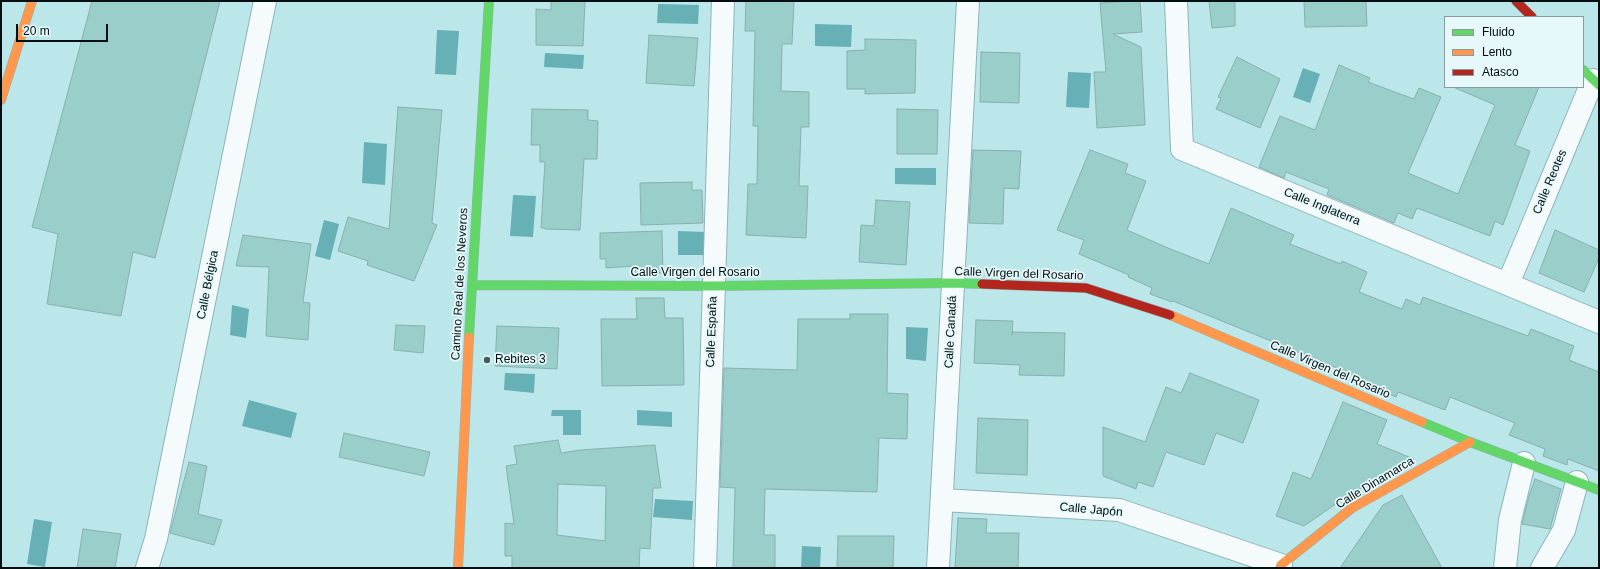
<!DOCTYPE html>
<meta charset="utf-8">
<style>
body{margin:0}
#map{position:relative;width:1600px;height:569px;overflow:hidden;background:#bce7ea;font-family:Arial,sans-serif}
canvas{display:block}
.frame{position:absolute;inset:0;border:2px solid #000f11;pointer-events:none}
.legend{position:absolute;left:1444px;top:16px;width:140px;height:72px;box-sizing:border-box;background:#e6f8fa;border:1px solid #8a9b9d;margin:0;padding:5px 7px;list-style:none;font-size:12px;color:#000f11}
.legend li{display:flex;align-items:center;gap:8px;height:20px}
.legend b{width:20px;border:1px solid #8a9b9d}
.scale{position:absolute;left:16px;top:24px;width:92px;height:18px;box-sizing:border-box;border:2px solid #000f11;border-top:0;padding-left:5px;font-size:12px;line-height:14px;white-space:nowrap;color:#000f11;-webkit-text-stroke:3px #e6f8fa;paint-order:stroke}
</style>
<div id="map">
<canvas width="1600" height="569"></canvas>
<div class="frame"></div>
<ul class="legend">
<li><b style="height:5px;background:#63d668"></b>Fluido</li>
<li><b style="height:5px;background:#ff974d"></b>Lento</li>
<li><b style="height:5px;background:#b3261e"></b>Atasco</li>
</ul>
<div class="scale">20 m</div>
</div>
<script>
const context = document.querySelector('canvas').getContext('2d');
context.lineJoin = 'round';
function fillPath(path, color) {
  context.fillStyle = color;
  context.fill(path, 'evenodd');
}
function toPath(rows) {
  const path = new Path2D();
  for (const r of rows) {
    path.moveTo(r[0], r[1]);
    for (let i = 2; i < r.length; i += 2) path.lineTo(r[i], r[i + 1]);
  }
  return path;
}
function strokePath(path, color, width, dash) {
  context.strokeStyle = color;
  context.lineWidth = width;
  context.lineCap = dash ? 'butt' : 'round';
  context.setLineDash(dash || []);
  context.stroke(path);
}
function label(font, color, halo, rows, align = 'center') {
  context.font = font + ' Arial,sans-serif';
  context.lineWidth = 3.5;
  context.setLineDash([]);
  context.textBaseline = 'middle';
  context.strokeStyle = halo;
  context.fillStyle = color;
  for (const [text, x, y, turn = 0] of rows) {
    context.save();
    context.translate(x, y);
    context.rotate((+turn || 0) * Math.PI / 180);
    context.textAlign = isNaN(turn) ? turn : align;
    if (halo) context.strokeText(text, 0, 0);
    context.fillText(text, 0, 0);
    context.restore();
  }
}
fillPath(toPath([
 [658,4,699,5,698,24,657,23],
 [815,24,852,25,851,47,815,46],
 [437,30,459,31,456,75,435,74],
 [545,53,584,55,583,69,544,67],
 [1303,68,1320,74,1310,103,1293,97],
 [1068,72,1091,73,1089,108,1066,107],
 [364,142,387,144,385,185,362,183],
 [895,168,936,168,936,185,895,184],
 [513,195,536,196,533,237,510,236],
 [324,220,339,224,330,260,315,256],
 [678,231,705,232,705,255,678,255],
 [232,305,249,309,246,338,230,335],
 [906,327,928,328,926,361,906,359],
 [505,373,535,374,534,393,504,390],
 [249,400,297,413,291,438,242,426],
 [552,410,581,410,581,435,563,435,563,416,551,416],
 [637,410,672,412,672,427,637,425],
 [655,499,693,501,692,520,653,517],
 [34,519,52,522,45,567,27,564],
 [802,546,821,547,820,568,801,568]
]), '#67b0b6');
const building = toPath([
 [92,1,220,1,155,258,133,252,121,316,47,304,58,234,32,227,92,1],
 [551,1,585,1,583,46,536,45,536,9,551,10,551,1],
 [746,1,794,1,792,44,782,44,781,91,809,92,809,127,801,127,799,186,808,186,806,238,746,235,748,184,757,184,758,126,753,126,755,31,745,31,746,1],
 [1130,1,1140,1,1142,32,1113,34,1141,47,1145,125,1097,128,1094,72,1106,72,1100,3,1130,1],
 [1209,1,1235,1,1235,26,1212,28,1209,1],
 [1304,1,1366,1,1367,26,1305,27,1304,1],
 [649,35,698,38,694,86,646,83,649,35],
 [865,39,916,40,915,93,865,94,865,89,847,89,847,51,865,50,865,39],
 [981,52,1020,53,1019,103,980,102,981,52],
 [1237,57,1280,79,1260,128,1216,109,1221,98,1218,97,1237,57],
 [1339,65,1370,78,1368,82,1414,99,1419,88,1441,97,1408,173,1458,194,1495,105,1453,87,1539,87,1515,145,1530,151,1503,225,1495,221,1490,236,1417,208,1412,219,1398,213,1394,223,1327,195,1329,189,1286,172,1284,178,1259,167,1280,116,1315,130,1339,65],
 [398,107,442,110,432,223,437,225,414,281,367,265,368,261,338,251,348,217,389,229,398,107],
 [532,109,588,110,588,120,598,121,597,159,584,159,580,230,545,229,545,228,541,228,545,162,540,162,540,145,531,145,532,109],
 [897,109,938,110,937,154,897,154,897,109],
 [973,150,1021,151,1019,189,1004,188,1003,224,969,223,973,150],
 [1090,150,1128,164,1125,173,1146,181,1127,230,1168,248,1209,264,1231,208,1294,235,1290,244,1341,264,1342,261,1367,272,1359,292,1402,309,1406,299,1420,305,1423,297,1528,336,1531,329,1574,346,1569,360,1599,372,1599,471,1568,459,1567,465,1543,456,1545,449,1509,435,1515,423,1450,397,1445,410,1398,392,1396,397,1353,379,1354,375,1173,301,1172,302,1150,294,1152,288,1128,277,1129,275,1079,254,1084,240,1057,230,1090,150],
 [692,182,692,190,702,190,703,223,641,225,640,183,692,182],
 [876,200,910,202,906,265,859,262,861,225,874,226,876,200],
 [1555,230,1599,250,1599,258,1584,292,1539,273,1555,230],
 [662,231,663,273,636,273,635,266,606,268,606,259,600,259,600,233,662,231],
 [243,235,311,244,303,302,310,303,308,340,266,336,269,267,236,266,243,235],
 [636,298,664,298,665,318,683,318,684,385,602,386,601,319,637,319,636,298],
 [850,314,888,314,887,393,908,394,907,439,879,438,877,492,765,489,764,535,775,535,775,568,733,568,735,488,720,487,724,368,797,370,798,319,850,319,850,314],
 [976,320,1013,321,1012,335,1013,332,1065,333,1064,376,1019,375,1020,365,974,363,976,320],
 [396,325,425,326,423,353,394,350,396,325],
 [497,326,559,328,557,369,495,366,497,326],
 [1190,373,1259,400,1243,443,1216,433,1204,465,1166,452,1153,487,1138,482,1136,489,1103,476,1103,427,1145,442,1166,387,1181,393,1190,373],
 [1343,402,1387,420,1377,444,1414,459,1346,497,1304,526,1276,516,1293,472,1311,479,1343,402],
 [978,418,1028,420,1027,475,976,473,978,418],
 [344,433,430,452,424,476,339,457,344,433],
 [558,440,561,453,580,450,655,445,661,488,653,488,650,549,640,548,639,568,512,568,512,556,505,556,505,523,514,524,506,466,517,464,514,446,558,440],
 [558,484,606,486,605,541,557,535,558,484],
 [189,462,207,466,198,514,222,520,214,545,170,533,189,462],
 [1535,479,1561,489,1550,529,1522,524,1529,496,1535,479],
 [1402,495,1442,568,1340,568,1383,505,1402,495],
 [958,518,987,519,986,533,1019,533,1018,568,955,568,958,518],
 [83,529,121,534,115,568,77,568,83,529],
 [838,536,894,536,893,568,837,568,838,536]
]);
fillPath(building, '#9acecb');
strokePath(building, '#88afae', 1);
const street = toPath([
 [1176,1,1182,149,1599,322],
 [1508,284,1593,80],
 [942,500,1119,510,1281,565],
 [147,568,156,539,265,1],
 [705,568,723,1],
 [938,568,968,1],
 [1505,568,1510,520,1524,463],
 [1542,568,1564,530,1577,482]
]);
const fast = toPath([
 [1583,70,1599,85],
 [472,285,713,286,953,283,982,284],
 [469,337,489,1],
 [1422,422,1470,442,1599,490]
]);
const slow = toPath([
 [1,100,32,1],
 [1170,315,1422,422],
 [458,568,469,337],
 [1280,568,1281,565,1352,508,1470,442]
]);
const jam = toPath([
 [1516,1,1532,17],
 [982,284,1086,288,1170,315]
]);
strokePath(street, '#8cb4b7', 24);
strokePath(fast, '#8cb4b7', 10);
strokePath(slow, '#8cb4b7', 10);
strokePath(jam, '#8cb4b7', 10);
strokePath(street, '#f5fbfc', 22);
strokePath(fast, '#63d668', 9);
strokePath(slow, '#ff974d', 9);
strokePath(jam, '#b3261e', 9);
for (const [x, y, r, color] of [
 [487,360,4,"#425b5d"]
]) {
  const dot = new Path2D();
  dot.arc(x, y, r, 0, 2 * Math.PI);
  context.fillStyle = color;
  context.fill(dot);
  strokePath(dot, '#e6f8fa', 1.5);
}
label('12px', '#000f11', '#e6f8fa', [
 ["Calle Reotes",1550,182,-67],
 ["Calle Inglaterra",1322,207,22],
 ["Calle Virgen del Rosario",695,273],
 ["Calle Virgen del Rosario",1019,274,2],
 ["Camino Real de los Neveros",460,284,-87],
 ["Calle Bélgica",208,285,-79],
 ["Calle España",712,332,-88],
 ["Calle Canadá",951,332,-87],
 ["Calle Virgen del Rosario",1330,370,23],
 ["Calle Dinamarca",1375,483,-31],
 ["Calle Japón",1091,510,5]
]);
label('12px', '#000f11', '#e6f8fa', [
 ["Rebites 3",495,360]
], 'left');
</script>
